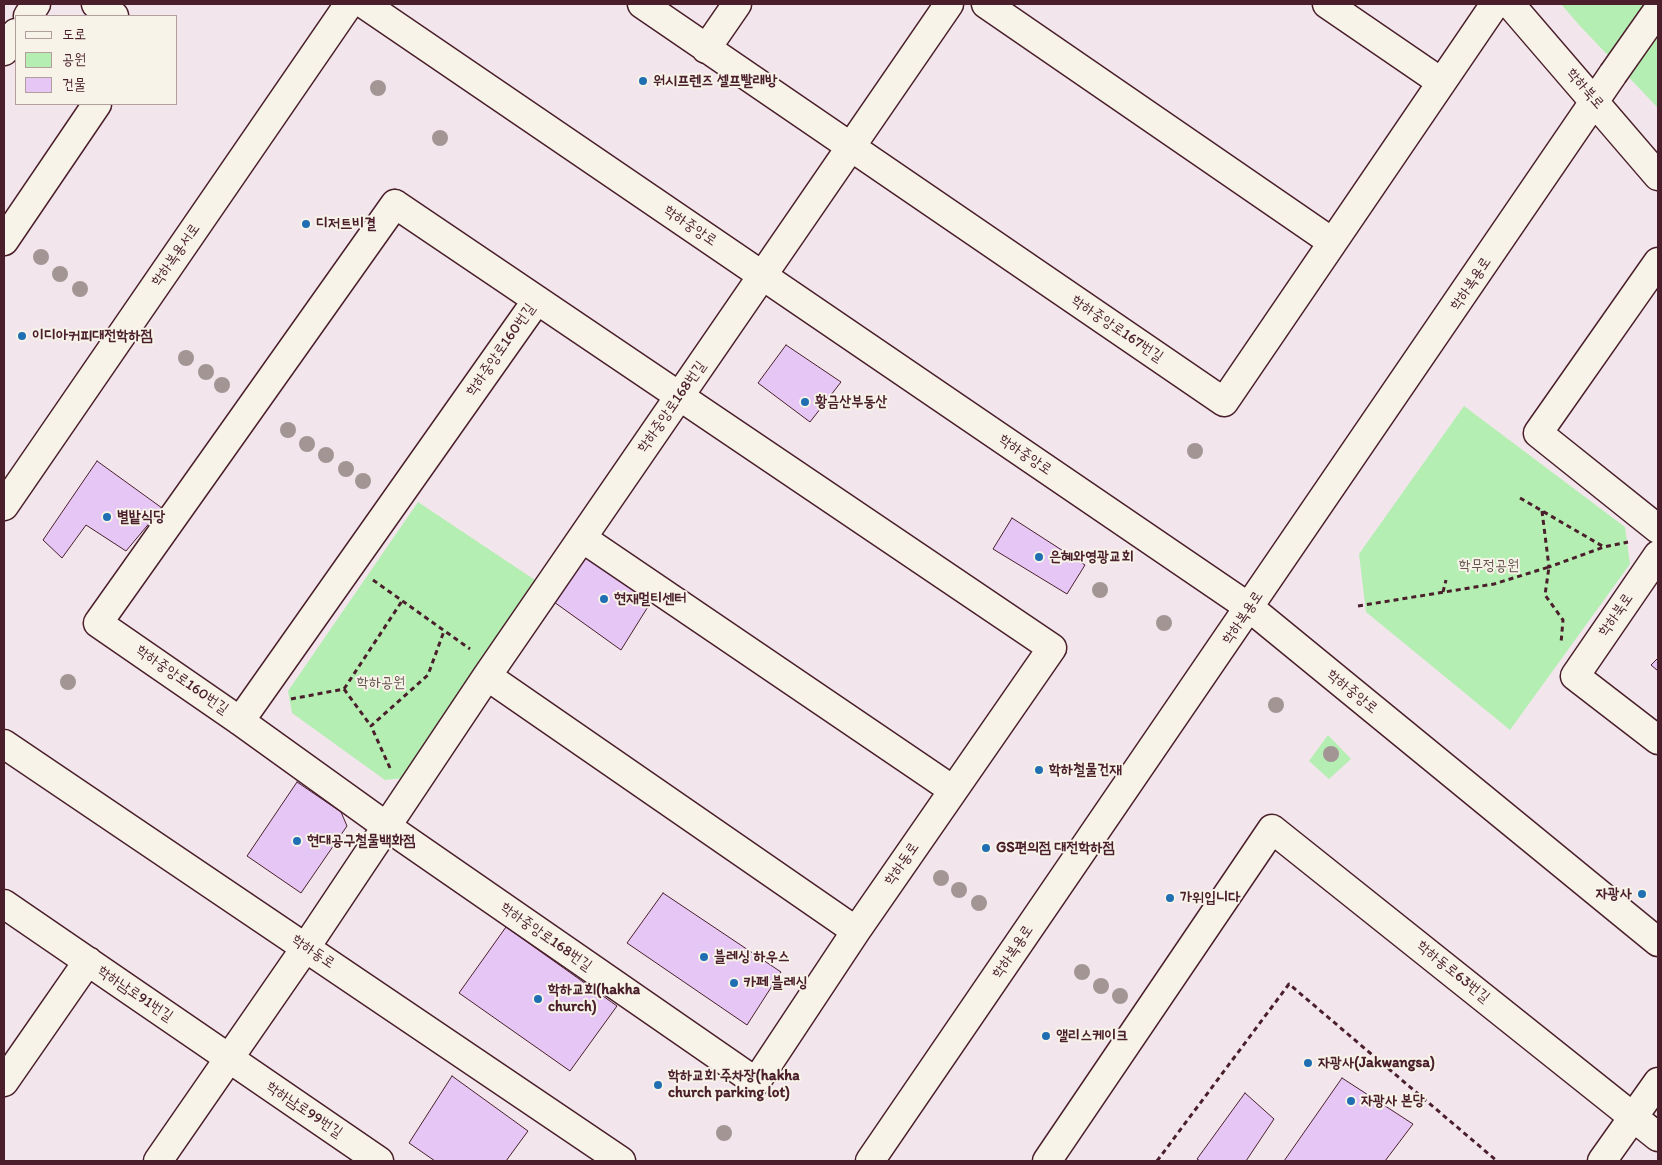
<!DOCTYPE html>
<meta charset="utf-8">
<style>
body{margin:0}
#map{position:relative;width:1662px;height:1165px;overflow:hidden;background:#f2e6ec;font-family:Itim,"Poor Story",sans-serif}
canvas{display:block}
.frame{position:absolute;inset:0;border:5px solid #4a1f2b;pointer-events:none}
.legend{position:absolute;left:15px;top:15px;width:162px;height:90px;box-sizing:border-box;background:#f7f3e8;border:1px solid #b29e9c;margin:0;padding:6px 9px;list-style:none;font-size:15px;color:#4a1f2b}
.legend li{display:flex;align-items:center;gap:10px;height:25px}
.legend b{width:25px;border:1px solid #b29e9c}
</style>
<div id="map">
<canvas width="1662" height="1165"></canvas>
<div class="frame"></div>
<ul class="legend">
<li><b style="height:6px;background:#f7f3e8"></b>도로</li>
<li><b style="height:14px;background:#b4eeb2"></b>공원</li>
<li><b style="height:14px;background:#e5c6f4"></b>건물</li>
</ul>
</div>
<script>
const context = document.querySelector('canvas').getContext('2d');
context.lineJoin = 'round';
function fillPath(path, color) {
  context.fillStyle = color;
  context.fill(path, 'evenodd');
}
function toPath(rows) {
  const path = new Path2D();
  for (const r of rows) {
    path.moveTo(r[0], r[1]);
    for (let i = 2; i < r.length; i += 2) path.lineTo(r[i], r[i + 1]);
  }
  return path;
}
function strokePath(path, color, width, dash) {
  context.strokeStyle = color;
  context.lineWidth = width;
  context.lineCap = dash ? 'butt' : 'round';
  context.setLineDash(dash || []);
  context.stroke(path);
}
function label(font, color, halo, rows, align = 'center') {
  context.font = font + ' Itim,"Poor Story",sans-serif';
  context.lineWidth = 4;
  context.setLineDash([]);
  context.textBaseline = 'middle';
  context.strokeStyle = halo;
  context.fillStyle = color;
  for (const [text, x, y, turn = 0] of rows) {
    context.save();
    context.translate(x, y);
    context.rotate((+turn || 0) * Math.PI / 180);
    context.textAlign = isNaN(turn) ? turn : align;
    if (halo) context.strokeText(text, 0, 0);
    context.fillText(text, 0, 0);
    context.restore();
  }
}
fillPath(toPath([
 [1561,4,1658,4,1658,108,1580,26],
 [1464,406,1625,527,1630,564,1510,730,1366,612,1359,554],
 [418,502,538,582,404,778,385,780,292,713,288,691],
 [1328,735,1351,759,1329,779,1309,761]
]), '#b4eeb2');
const building = toPath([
 [786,345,841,382,810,422,758,383,786,345],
 [97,461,162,508,126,551,86,525,62,558,43,540,97,461],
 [1012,518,1085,565,1067,594,993,549,1012,518],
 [583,553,654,597,621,650,554,602,583,553],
 [1658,658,1658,671,1651,665,1658,658],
 [297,782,341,812,347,826,301,893,247,856,297,782],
 [663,893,781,972,747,1025,627,943,663,893],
 [506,927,617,1006,570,1071,459,993,506,927],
 [452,1076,528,1131,506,1161,435,1161,409,1143,452,1076],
 [1342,1078,1413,1124,1385,1161,1284,1161,1342,1078],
 [1245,1093,1274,1119,1246,1161,1200,1161,1197,1159,1245,1093]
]);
fillPath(building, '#e5c6f4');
strokePath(building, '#4a1f2b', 1);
const minor = toPath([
 [96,4,114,16],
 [364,4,1250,608,1658,942],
 [642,4,1224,402,1495,4],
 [986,4,1332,242],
 [1327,4,1441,82],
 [1510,4,1658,176],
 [28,16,36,4],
 [706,49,737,4],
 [4,51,16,33],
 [395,204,1052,648,856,931,756,1082,386,826,240,721,98,623,395,204],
 [4,241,97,104],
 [1658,262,1538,433,1658,529],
 [4,506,349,4],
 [582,538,953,790],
 [1658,555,1575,676,1658,740],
 [487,676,856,931],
 [240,721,537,300],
 [4,744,621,1161],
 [4,904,379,1161],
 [4,1082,88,961],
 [158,1161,306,947,487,676,949,4],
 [870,1161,1613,74],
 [1047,1161,1272,829,1658,1137],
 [1602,1161,1658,1082]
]);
strokePath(minor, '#4a1f2b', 31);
strokePath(toPath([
 [1520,498,1604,547],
 [1542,511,1549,567,1604,547,1628,542],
 [373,580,470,649],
 [1443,592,1446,580],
 [1358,606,1494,584,1549,567,1545,595,1563,620,1561,643],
 [344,689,371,726],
 [291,699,344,689,402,601],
 [390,768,371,726,428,675,444,631],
 [1157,1161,1289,984,1497,1161]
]), '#4a1f2b', 3, [5, 4]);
strokePath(minor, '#f7f3e8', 28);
const minorBridge = toPath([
 [1613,74,1658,10]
]);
strokePath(minorBridge, '#4a1f2b', 31, []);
strokePath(minorBridge, '#f7f3e8', 28);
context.fillStyle = '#a49595';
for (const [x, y] of [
 [378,88],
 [440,138],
 [41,257],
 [60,274],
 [80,289],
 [186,358],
 [206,372],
 [222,385],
 [288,430],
 [307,444],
 [1195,451],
 [326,455],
 [346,469],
 [363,481],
 [1100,590],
 [1164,623],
 [68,682],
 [1276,705],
 [1331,754],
 [941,878],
 [959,890],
 [979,903],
 [1082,972],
 [1101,986],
 [1120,996],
 [724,1133]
]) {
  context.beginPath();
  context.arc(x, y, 8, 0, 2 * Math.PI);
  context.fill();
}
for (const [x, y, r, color] of [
 [643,81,5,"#1f6fb2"],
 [306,224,5,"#1f6fb2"],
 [22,336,5,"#1f6fb2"],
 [805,402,5,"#1f6fb2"],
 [107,517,5,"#1f6fb2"],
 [1039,557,5,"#1f6fb2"],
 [604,599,5,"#1f6fb2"],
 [1039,770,5,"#1f6fb2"],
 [297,841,5,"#1f6fb2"],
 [986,848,5,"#1f6fb2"],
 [1642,894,5,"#1f6fb2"],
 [1170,898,5,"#1f6fb2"],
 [704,957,5,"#1f6fb2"],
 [734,983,5,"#1f6fb2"],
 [538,999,5,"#1f6fb2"],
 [1046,1036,5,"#1f6fb2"],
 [1308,1063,5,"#1f6fb2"],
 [658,1085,5,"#1f6fb2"],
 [1351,1101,5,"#1f6fb2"]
]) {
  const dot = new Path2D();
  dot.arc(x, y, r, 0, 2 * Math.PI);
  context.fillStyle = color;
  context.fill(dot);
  strokePath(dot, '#f7f3e8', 2);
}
label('bold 15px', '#4a1f2b', '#f7f3e8', [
 ["워시프렌즈 셀프빨래방",653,81],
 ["디저트비결",316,224],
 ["이디아커피대전학하점",32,336],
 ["황금산부동산",815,402],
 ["별밭식당",117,517],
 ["은혜와영광교회",1049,557],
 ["현재멀티센터",614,599],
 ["학하철물건재",1049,770],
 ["현대공구철물백화점",307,841],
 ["GS편의점 대전학하점",996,848],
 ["자광사",1632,894,"right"],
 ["가위입니다",1180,898],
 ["블레싱 하우스",714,957],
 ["카페 블레싱",744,983],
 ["학하교회(hakha",548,990],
 ["church)",548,1007],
 ["앨리스케이크",1056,1036],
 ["자광사(Jakwangsa)",1318,1063],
 ["학하교회 주차장(hakha",668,1076],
 ["church parking lot)",668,1093],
 ["자광사 본당",1361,1101]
], 'left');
label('15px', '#4a1f2b', '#f7f3e8', [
 ["학하북로",1585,89,49],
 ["학하중앙로",690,226,34],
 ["학하복용서로",176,255,-55],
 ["학하복용로",1471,284,-56],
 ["학하중앙로167번길",1117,329,34],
 ["학하중앙로160번길",501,350,-55],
 ["학하중앙로168번길",672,407,-55],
 ["학하중앙로",1025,455,34],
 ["학하북로",1616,615,-55],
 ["학하복용로",1243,618,-56],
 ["학하중앙로160번길",182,680,35],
 ["학하중앙로",1352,692,39],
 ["학하동로",902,864,-55],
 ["학하중앙로168번길",546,937,35],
 ["학하동로",313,952,34],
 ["학하복용로",1013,952,-56],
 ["학하동로63번길",1453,972,39],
 ["학하남로91번길",135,994,34],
 ["학하남로99번길",304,1110,34]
]);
label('15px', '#64534d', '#f7f3e8', [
 ["학무정공원",1489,566],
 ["학하공원",381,683]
]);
</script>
